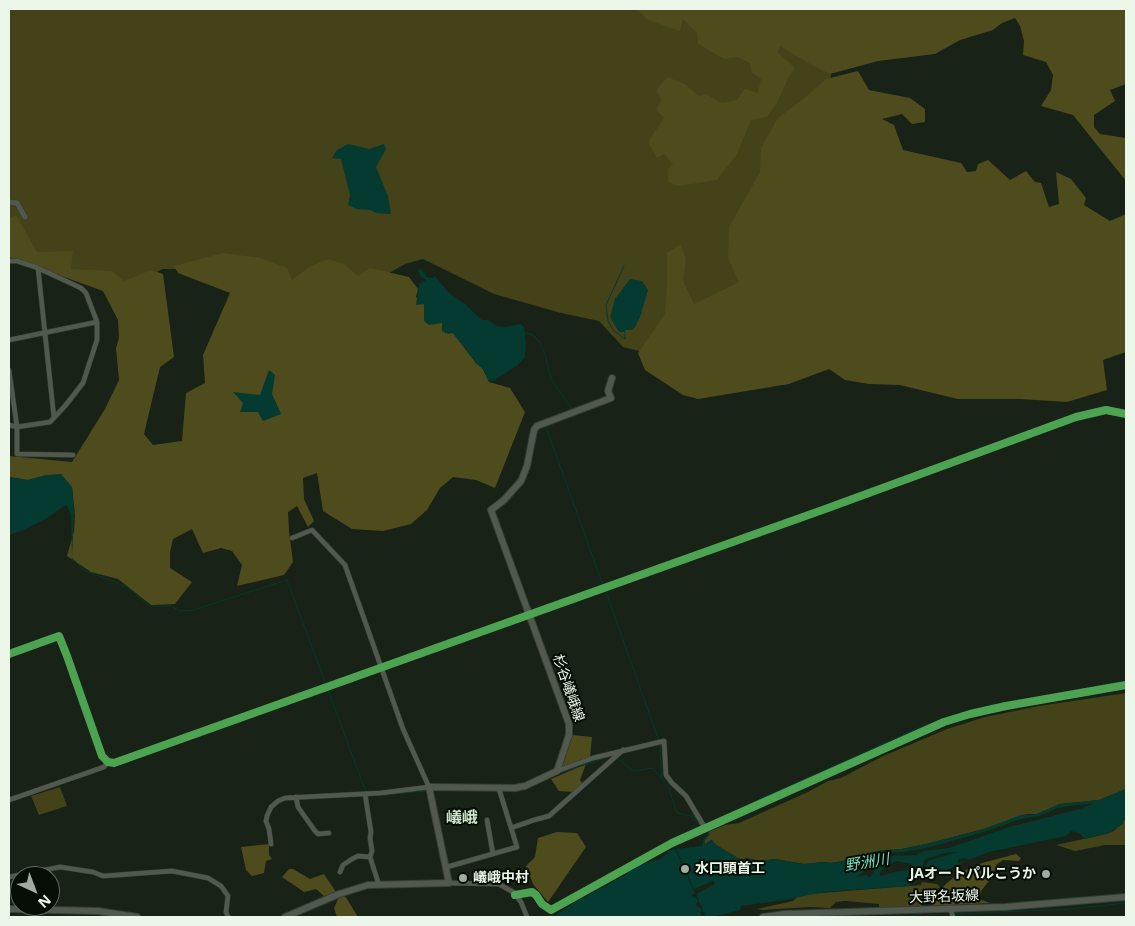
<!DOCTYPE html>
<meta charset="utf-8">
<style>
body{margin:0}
#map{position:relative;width:1135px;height:926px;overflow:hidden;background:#182216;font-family:"Open Sans",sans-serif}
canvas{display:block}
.frame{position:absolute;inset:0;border:10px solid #ecf7ea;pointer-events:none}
.north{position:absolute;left:10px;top:866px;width:50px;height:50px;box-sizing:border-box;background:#060d05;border:1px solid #626b61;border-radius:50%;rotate:137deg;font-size:14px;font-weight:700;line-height:20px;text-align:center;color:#ecf7ea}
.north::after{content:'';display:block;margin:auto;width:18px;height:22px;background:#a2aca0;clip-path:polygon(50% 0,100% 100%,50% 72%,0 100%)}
</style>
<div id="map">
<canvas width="1135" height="926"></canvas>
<div class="frame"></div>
<div class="north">N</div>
</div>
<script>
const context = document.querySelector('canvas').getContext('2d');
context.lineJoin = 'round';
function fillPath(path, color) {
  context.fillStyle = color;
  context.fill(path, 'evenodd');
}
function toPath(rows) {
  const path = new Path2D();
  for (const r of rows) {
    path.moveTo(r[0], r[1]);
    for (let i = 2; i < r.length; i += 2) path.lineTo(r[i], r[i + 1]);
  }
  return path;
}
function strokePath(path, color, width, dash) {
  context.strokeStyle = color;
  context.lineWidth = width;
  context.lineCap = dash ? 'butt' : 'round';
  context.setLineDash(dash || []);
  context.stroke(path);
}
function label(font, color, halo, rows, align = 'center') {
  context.font = font + ' "Open Sans","Noto Sans JP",sans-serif';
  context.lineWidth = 4;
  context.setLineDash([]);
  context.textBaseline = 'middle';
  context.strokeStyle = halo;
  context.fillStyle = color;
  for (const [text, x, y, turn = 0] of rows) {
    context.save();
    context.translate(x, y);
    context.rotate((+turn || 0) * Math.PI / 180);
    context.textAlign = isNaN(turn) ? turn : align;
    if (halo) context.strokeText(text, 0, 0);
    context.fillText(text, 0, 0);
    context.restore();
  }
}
fillPath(toPath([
 [9,9,647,9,681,13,777,38,832,69,829,87,747,282,648,353,623,347,599,321,561,313,494,294,423,259,405,264,368,285,296,285,204,269,163,269,124,287,82,277,37,257,9,231],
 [1126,693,1126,789,1099,800,1060,804,1037,814,1027,814,984,829,926,844,902,849,877,851,873,856,831,863,823,862,804,864,775,859,760,861,746,858,742,861,710,841,705,844,704,841,710,834,708,832,725,825,739,823,808,792,828,781,841,778,881,757,947,729,985,717,1039,706],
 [60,787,67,806,39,815,31,796],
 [1126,818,1126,845,1105,845,1075,851,1056,845,1106,834,1114,831],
 [922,882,937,884,940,887,921,907,879,910,879,904,845,901,836,902,830,908,810,907,762,910,757,909,793,901,797,897,809,894,921,885]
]), '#434219');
fillPath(toPath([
 [637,9,1126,9,1126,84,1110,90,1115,101,1094,115,1094,127,1100,134,1126,138,1126,181,1073,115,1041,106,1051,90,1053,75,1046,62,1023,55,1024,41,1020,26,1015,18,1002,23,993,30,960,40,935,54,878,61,830,74,810,64,780,46,778,53,795,68,789,76,777,103,767,117,751,120,737,154,717,180,679,186,668,182,668,169,673,164,664,154,657,158,648,142,664,118,656,109,661,101,657,90,667,77,685,84,699,96,706,94,722,103,737,100,745,89,758,93,761,79,752,73,750,63,737,57,724,59,698,44,697,33,683,19,680,31,648,20],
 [858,71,869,90,910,98,925,109,925,122,912,124,902,114,882,119,894,125,903,150,961,163,967,172,976,171,978,164,988,160,1010,180,1026,171,1035,182,1041,183,1049,207,1059,204,1056,172,1071,179,1086,198,1084,205,1110,221,1126,214,1126,352,1103,360,1107,390,1067,402,1020,399,958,399,900,385,869,384,845,380,829,369,789,384,698,399,683,395,645,370,638,353,665,314,667,287,667,253,681,244,686,260,683,281,694,304,739,282,728,258,729,227,760,172,761,148,778,118,803,99,826,79],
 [16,215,37,252,73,251,71,269,112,271,124,281,151,270,163,274,174,357,160,367,144,434,153,445,182,441,186,393,205,383,203,355,230,293,178,273,174,266,223,253,260,258,287,268,292,280,309,267,328,259,344,264,358,276,370,268,409,277,418,289,416,297,453,333,476,363,483,369,489,382,510,388,525,412,495,488,476,480,453,477,440,488,427,510,411,524,383,531,352,529,323,511,317,473,303,478,304,499,314,521,308,527,297,506,288,512,289,531,293,562,284,575,237,586,242,565,232,551,221,548,203,553,192,529,173,539,170,552,170,568,192,582,175,604,151,605,118,579,91,572,67,556,74,531,75,515,72,487,47,475,28,480,9,477,9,456,72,462,105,409,119,380,116,348,119,338,118,320,103,291,9,257,9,219],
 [572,735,592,737,590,757,562,767,561,764],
 [586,764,580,780,583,784,573,792,559,791,551,779],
 [557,832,577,833,586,847,548,902,533,884,526,866,535,857,538,838],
 [269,844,269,855,272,859,266,861,264,873,252,876,246,870,241,847],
 [1016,854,1021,858,1019,861,1003,860,997,864,992,877,981,891,979,899,990,903,931,906,933,897,947,883,961,872,982,863],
 [289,869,293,869,310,879,324,874,336,892,326,898,316,889,304,892,282,877],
 [344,895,347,899,358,917,337,917,334,908,339,897]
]), '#4e4c1d');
fillPath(toPath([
 [348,144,369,149,384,144,386,149,376,167,388,196,391,214,376,213,371,210,357,209,348,205,350,195,341,159,332,158,337,150],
 [420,268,427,277,432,278,435,276,449,293,465,304,482,320,488,320,497,326,506,327,520,324,524,327,526,344,525,357,518,365,493,381,488,380,483,369,476,363,453,333,448,334,442,331,442,323,429,325,424,321,424,304,416,305,419,284,426,280,420,276,418,271],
 [630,279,642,281,648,290,640,317,635,327,632,330,625,330,625,332,619,332,610,317,615,299],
 [269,370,275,375,272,394,281,414,263,421,258,412,240,412,243,403,233,392,260,395],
 [61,474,72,487,74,513,72,558,71,514,66,505,44,520,21,531,9,535,9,477,28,480,47,475],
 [1126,789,1126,818,1124,819,1123,824,1109,833,1085,839,1079,833,1071,831,1066,836,989,852,969,860,966,858,959,859,957,863,964,862,943,872,928,870,926,866,928,861,957,852,945,853,926,859,924,861,923,869,918,876,916,876,912,880,910,886,824,892,785,900,741,906,740,910,712,917,553,917,575,902,622,877,624,877,629,870,636,868,637,865,661,859,669,851,675,849,695,893,692,895,694,898,696,897,698,902,696,904,698,908,700,907,702,911,700,912,702,916,705,915,696,894,715,884,713,881,694,889,676,849,702,846,704,838,706,837,708,832,709,835,705,840,705,844,709,842,711,839,717,846,742,860,746,858,760,861,775,859,804,864,823,862,831,863,873,856,877,851,902,849,926,844,984,829,1021,815,1037,814,1060,804,1099,800],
 [1093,803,1083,808,1009,827,949,848,924,851,916,855,883,856,870,877,865,875,856,877,870,868,879,854,882,853,905,852,931,847,987,831,1021,819,1039,816,1058,808],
 [896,861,912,864,911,868,909,870,899,871,880,876,880,873,883,869]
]), '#043a2f');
strokePath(toPath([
 [624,266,606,305,608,321,613,330,625,339,625,332],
 [525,333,533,335,539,341,545,354,551,379,572,409],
 [546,427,603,585],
 [72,558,84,570,127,587,150,606,171,606,180,611,193,610,287,580,366,792],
 [605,589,659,741],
 [660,744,661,777,669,789,676,810,678,813,694,817,701,829],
 [616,757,633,771,652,768,661,777],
 [557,774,608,757],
 [501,791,515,792,524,789],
 [394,794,427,791],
 [708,826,709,824,758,800,916,729,952,716,991,705,1126,681],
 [955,914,1069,909,1126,903],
 [906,917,923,914]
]), '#043a2f', 1);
const minor = toPath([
 [9,261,17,261,38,268,81,288,86,293,97,322,97,340,83,383,65,406,50,422,17,427,9,425],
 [38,268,54,418],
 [9,340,97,322],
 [9,370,17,427,17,454,73,455],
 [9,654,59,636,67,656,102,756,108,762,114,763,828,508,1076,417,1106,410,1126,414],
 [557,771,593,758,664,741,666,775,672,783,686,796,705,828],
 [365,794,371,832,370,838,372,851,370,857,379,885],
 [296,797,298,807,315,831,318,834,329,833],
 [9,800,104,767,108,762],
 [487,820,493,854],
 [511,828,534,820,549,816,623,750],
 [271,844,269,829,266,821,267,816,271,807,278,801,285,798,381,793,429,787,403,729,345,565,312,530,292,538],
 [447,867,517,847,499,789],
 [340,872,343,865,352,859,358,856,370,857],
 [9,877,60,867,93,872,103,876,172,871,208,878,221,886,228,896,226,912,228,917],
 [449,883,499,884,513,892,521,902,527,917],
 [515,895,532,892,536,895,542,904,551,910,672,843,944,722,970,714,1006,706,1126,685],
 [950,908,953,917]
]);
const tertiary = toPath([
 [9,202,17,203,25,217]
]);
const secondary = toPath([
 [9,909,98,911,137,917],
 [285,917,339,894,368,885,449,883,429,787,515,788,525,786,557,771,569,735,569,724,491,510,504,500,521,481,527,466,534,430,537,426,611,398,608,391,612,378],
 [763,917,785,914,1005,907,1126,897]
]);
strokePath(minor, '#363e35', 5.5);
strokePath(tertiary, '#363e35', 6);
strokePath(secondary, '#363e35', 8);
strokePath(minor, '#51594f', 4.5);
strokePath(tertiary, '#51594f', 5);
strokePath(secondary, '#51594f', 6);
strokePath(toPath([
 [9,654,59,636,67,656,102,756,108,762,114,763,828,508,1076,417,1106,410,1126,414],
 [515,895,532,892,536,895,542,904,551,910,672,843,944,722,970,714,1006,706,1126,685]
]), '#4ca352', 8);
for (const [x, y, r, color] of [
 [685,869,5,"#a2aca0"],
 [1046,874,5,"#a2aca0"],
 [463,878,5,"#a2aca0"]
]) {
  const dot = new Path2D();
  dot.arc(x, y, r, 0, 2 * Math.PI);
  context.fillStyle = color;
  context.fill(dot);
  strokePath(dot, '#060d05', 2);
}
label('14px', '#ecf7ea', '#060d05', [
 ["杉谷嶬峨線",568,688,71],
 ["大野名坂線",944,897,-2]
]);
label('bold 14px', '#ecf7ea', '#060d05', [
 ["水口頭首工",695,869],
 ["JAオートパルこうか",1036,874,"right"],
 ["嶬峨中村",473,878]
], 'left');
label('italic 15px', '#76dcc5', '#060d05', [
 ["野洲川",867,863,-9]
]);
label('bold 16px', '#d0e7cd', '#060d05', [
 ["嶬峨",462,818]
]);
</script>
